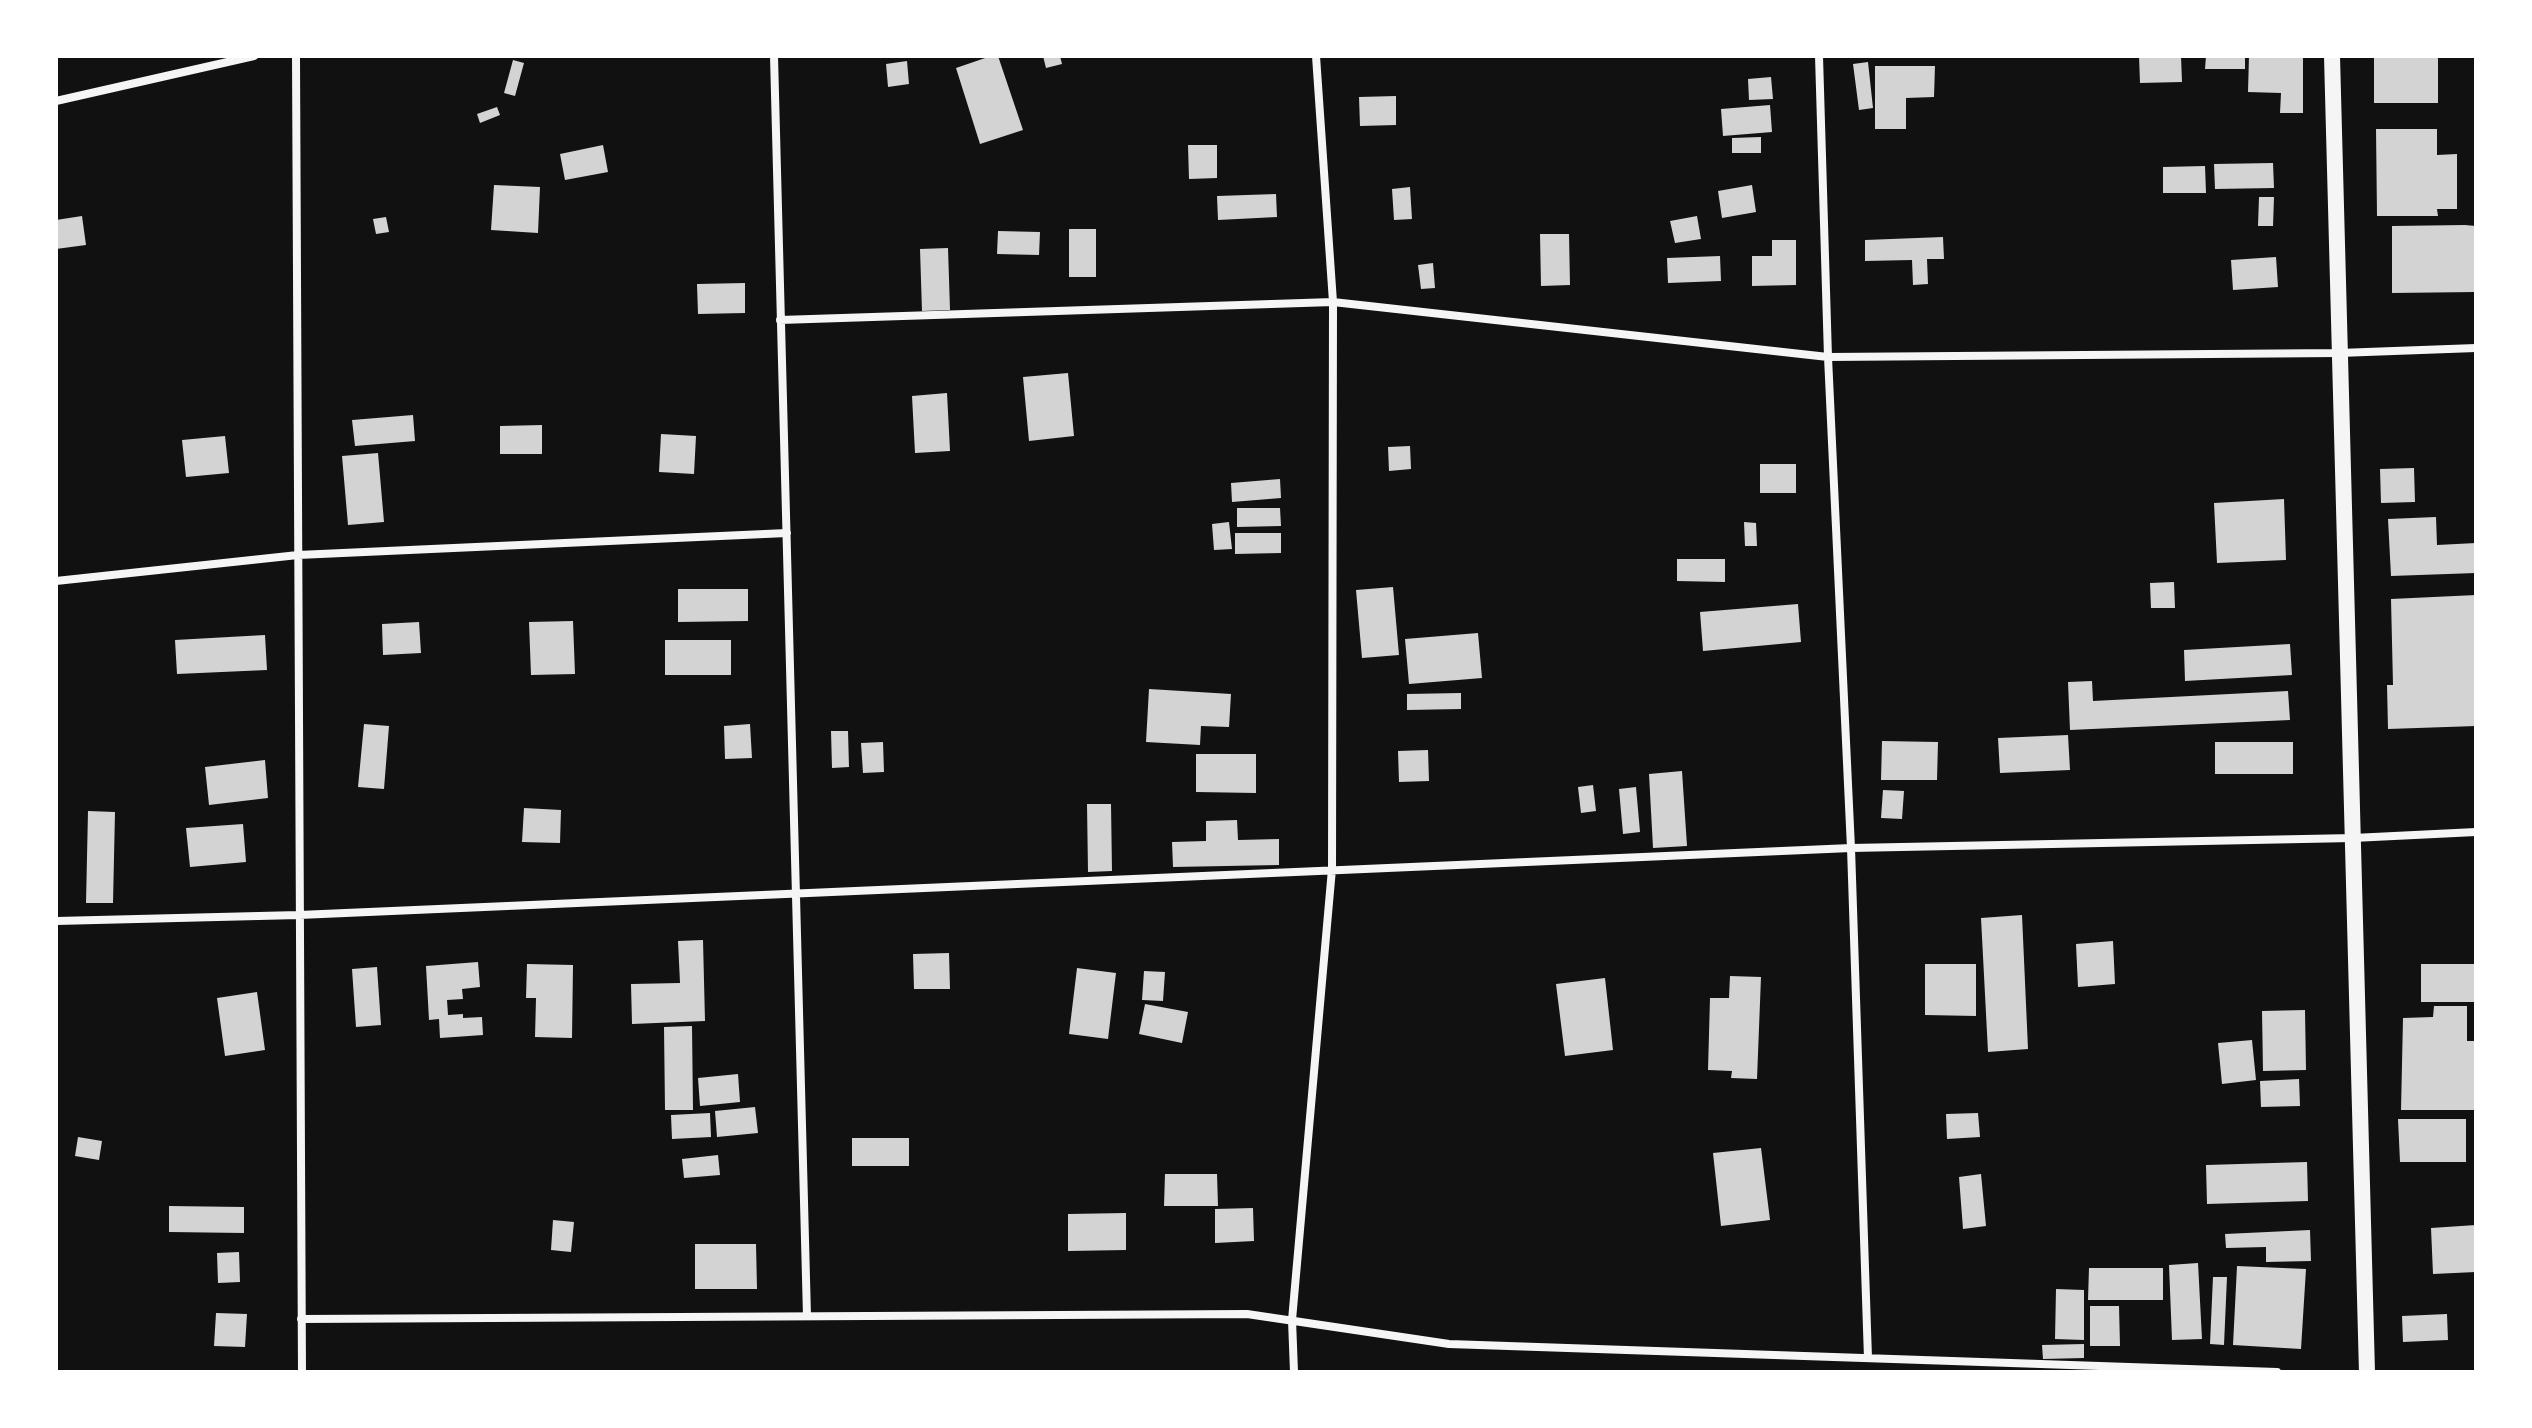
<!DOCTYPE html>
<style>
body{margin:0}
#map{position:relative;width:2532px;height:1428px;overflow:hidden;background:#111;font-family:"Alegreya Sans",sans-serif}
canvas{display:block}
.frame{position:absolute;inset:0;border:58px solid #fff;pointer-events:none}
</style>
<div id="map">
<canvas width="2532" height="1428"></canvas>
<div class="frame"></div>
</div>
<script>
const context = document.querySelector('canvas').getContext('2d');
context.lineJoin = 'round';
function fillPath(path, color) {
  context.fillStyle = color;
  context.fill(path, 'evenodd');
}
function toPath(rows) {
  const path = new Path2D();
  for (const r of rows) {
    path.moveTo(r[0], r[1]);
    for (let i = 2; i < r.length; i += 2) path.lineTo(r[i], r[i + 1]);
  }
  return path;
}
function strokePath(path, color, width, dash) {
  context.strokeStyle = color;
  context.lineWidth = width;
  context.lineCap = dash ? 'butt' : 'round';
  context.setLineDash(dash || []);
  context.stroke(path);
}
fillPath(toPath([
 [991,56,998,56,1023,130,980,144,956,68],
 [1043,56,1060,56,1062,64,1046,68],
 [2139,56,2181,56,2182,82,2140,83],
 [2206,56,2245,56,2245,69,2205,69],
 [2249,56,2303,56,2303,113,2280,113,2281,93,2248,92],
 [2374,56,2438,56,2438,103,2374,103],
 [513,60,524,63,515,96,504,93],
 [907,61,909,84,888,87,886,64],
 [1868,62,1873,108,1859,110,1853,64],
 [1875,66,1935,66,1934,97,1906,98,1906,129,1875,129],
 [1771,77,1773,99,1749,100,1748,79],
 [1396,96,1396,125,1360,126,1359,97],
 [1770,105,1772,132,1723,136,1721,109],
 [497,107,500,115,480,123,477,114],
 [2376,129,2437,129,2437,155,2457,154,2457,209,2437,209,2438,216,2377,216],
 [1761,137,1761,153,1732,153,1732,138],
 [603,145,608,172,565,180,560,154],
 [1188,145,1217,145,1217,178,1189,179],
 [2273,163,2274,188,2215,189,2214,164],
 [2205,166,2206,193,2163,193,2163,167],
 [494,185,540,187,538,233,491,230],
 [1752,185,1756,212,1722,218,1718,191],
 [1410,187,1412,219,1394,220,1392,189],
 [1276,194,1277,217,1218,220,1217,196],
 [2259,197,2274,197,2273,226,2258,226],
 [82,216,86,245,56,249,56,220],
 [1697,216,1701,239,1675,243,1670,221],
 [386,217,389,232,376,234,373,219],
 [2465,225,2476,226,2476,292,2392,293,2392,226],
 [1069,229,1096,229,1096,277,1069,277],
 [998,231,1040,232,1039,255,997,254],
 [1540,234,1569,234,1570,285,1541,286],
 [1943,237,1944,259,1927,259,1928,284,1913,285,1912,260,1865,261,1865,240],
 [1772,240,1796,240,1796,285,1752,286,1752,256,1772,256],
 [948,248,950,310,922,311,920,249],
 [1720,256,1721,281,1668,283,1667,258],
 [2276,257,2278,287,2233,290,2231,260],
 [1433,263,1435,288,1421,289,1418,265],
 [745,283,745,313,698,314,697,284],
 [1068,373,1074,436,1029,441,1023,377],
 [947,393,950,451,915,453,912,396],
 [413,415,415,441,355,446,352,420],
 [542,425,542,454,500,454,500,426],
 [661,434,696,436,694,474,659,472],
 [225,436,229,473,186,477,182,440],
 [1410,446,1411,469,1389,471,1388,447],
 [378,453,384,522,348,525,342,456],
 [1760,464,1796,464,1796,493,1760,493],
 [2414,468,2415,502,2381,503,2380,469],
 [1280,479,1281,498,1232,502,1231,483],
 [2284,499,2286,560,2217,563,2214,503],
 [1237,508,1280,508,1281,526,1237,527],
 [2436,517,2437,545,2476,543,2476,573,2391,576,2388,519],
 [1229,522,1232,549,1214,550,1212,524],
 [1744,522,1756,523,1757,546,1745,546],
 [1235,533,1281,533,1281,553,1235,554],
 [1677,559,1725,559,1725,582,1677,581],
 [2174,582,2175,608,2151,608,2150,583],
 [1393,587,1399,655,1362,658,1356,590],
 [678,589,748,589,748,621,678,622],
 [2476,595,2476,726,2388,729,2387,685,2393,685,2391,599],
 [1798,604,1801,642,1703,651,1700,612],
 [573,621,575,674,531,675,529,622],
 [419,622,421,653,383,655,382,624],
 [1478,633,1482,678,1409,684,1405,639],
 [265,635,267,670,177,674,175,640],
 [665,640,731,640,731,675,665,675],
 [2290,644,2292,675,2185,681,2184,650],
 [2092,681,2093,701,2288,691,2290,720,2070,730,2068,682],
 [1149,689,1231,694,1229,727,1201,726,1200,745,1146,742],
 [1461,693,1461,709,1407,710,1407,694],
 [364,724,389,726,384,789,358,787],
 [750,724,752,758,725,759,724,726],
 [831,731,848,731,849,767,832,768],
 [2068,735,2070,770,2000,773,1998,738],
 [1882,741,1938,742,1937,780,1881,780],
 [883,742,884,772,863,773,861,743],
 [2215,742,2293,742,2293,774,2215,774],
 [1428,750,1429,781,1399,782,1398,751],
 [1196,754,1256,754,1256,793,1196,792],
 [265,760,268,798,209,805,205,767],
 [1682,771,1687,846,1653,848,1649,774],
 [1593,785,1596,811,1581,813,1578,787],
 [1636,787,1640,832,1623,834,1619,789],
 [1883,790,1904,791,1902,819,1881,818],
 [1087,804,1111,804,1112,871,1088,872],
 [524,808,561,810,560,843,522,842],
 [88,811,115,812,113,903,86,903],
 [1237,820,1238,840,1279,839,1279,865,1173,867,1172,842,1206,841,1206,821],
 [243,824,246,862,190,867,186,828],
 [2022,915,2028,1049,1988,1052,1981,918],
 [703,940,705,1021,632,1024,631,984,680,983,678,941],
 [2113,941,2115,984,2078,987,2076,944],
 [949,953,950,989,914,989,913,954],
 [478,962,480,987,462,989,463,999,447,1000,448,1015,463,1014,463,1018,482,1017,483,1035,440,1038,439,1019,429,1020,426,966],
 [527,964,573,965,572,1038,535,1037,536,998,526,998],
 [1925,964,1976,964,1976,1016,1925,1015],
 [2421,964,2476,964,2476,1002,2421,1002],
 [377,967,381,1025,356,1027,352,969],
 [1077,968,1116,973,1108,1039,1069,1034],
 [1144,971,1165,972,1163,1001,1142,1000],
 [1730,976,1761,977,1757,1079,1731,1078,1732,1071,1708,1070,1710,998,1729,998],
 [1605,978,1613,1050,1565,1056,1556,984],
 [257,992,265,1050,225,1056,217,998],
 [1145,1004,1188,1012,1182,1043,1139,1034],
 [2434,1006,2467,1006,2467,1041,2476,1041,2476,1110,2401,1110,2403,1018,2433,1017],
 [2305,1010,2306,1070,2263,1071,2262,1011],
 [692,1026,693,1110,665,1110,664,1027],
 [2252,1040,2256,1080,2222,1084,2218,1043],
 [738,1074,740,1102,700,1106,698,1078],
 [2299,1079,2300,1106,2261,1107,2260,1081],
 [755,1107,758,1133,717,1137,715,1111],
 [710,1113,711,1137,672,1139,671,1115],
 [1978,1113,1980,1137,1947,1139,1946,1114],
 [2398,1119,2466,1119,2466,1162,2400,1162],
 [78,1137,102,1141,99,1160,75,1156],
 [852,1138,909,1138,909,1166,852,1166],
 [1761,1148,1770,1220,1721,1226,1713,1153],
 [718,1155,720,1175,684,1178,682,1159],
 [2307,1162,2308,1201,2207,1204,2206,1165],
 [1165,1174,1217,1174,1218,1206,1164,1206],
 [1981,1174,1986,1226,1963,1229,1959,1177],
 [169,1206,244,1207,244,1233,169,1232],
 [1253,1208,1254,1241,1215,1243,1215,1209],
 [1126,1213,1126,1250,1068,1251,1068,1214],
 [553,1220,574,1222,571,1252,551,1250],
 [2476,1225,2476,1272,2433,1274,2431,1228],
 [2310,1230,2311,1261,2266,1262,2266,1247,2226,1248,2225,1234],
 [695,1244,756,1244,757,1289,695,1289],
 [239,1252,240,1282,218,1283,217,1253],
 [2198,1263,2202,1339,2172,1340,2169,1265],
 [2237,1266,2306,1269,2301,1349,2233,1345],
 [2089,1268,2163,1268,2163,1300,2088,1300],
 [2213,1277,2227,1277,2224,1345,2210,1344],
 [2056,1289,2084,1290,2084,1340,2055,1339],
 [2090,1306,2119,1306,2120,1346,2090,1346],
 [216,1313,247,1314,245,1347,214,1346],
 [2447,1314,2448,1340,2403,1342,2402,1316],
 [2084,1344,2084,1358,2043,1359,2042,1345]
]), '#d3d3d3');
strokePath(toPath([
 [296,56,302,1372],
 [774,56,807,1316],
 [1819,56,1828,357,1851,848,1868,1358],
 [56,101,254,56],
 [780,320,1333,302,1828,357,2339,353,2476,348],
 [56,581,298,555,787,533],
 [56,921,299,915,1851,848,2353,838,2476,832],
 [301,1319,1247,1314,1449,1344,2277,1372],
 [1294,1372,1292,1320,1332,869,1333,302,1316,56]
]), '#f5f5f5', 8);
strokePath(toPath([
 [2332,56,2367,1372]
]), '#f5f5f5', 16);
</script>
